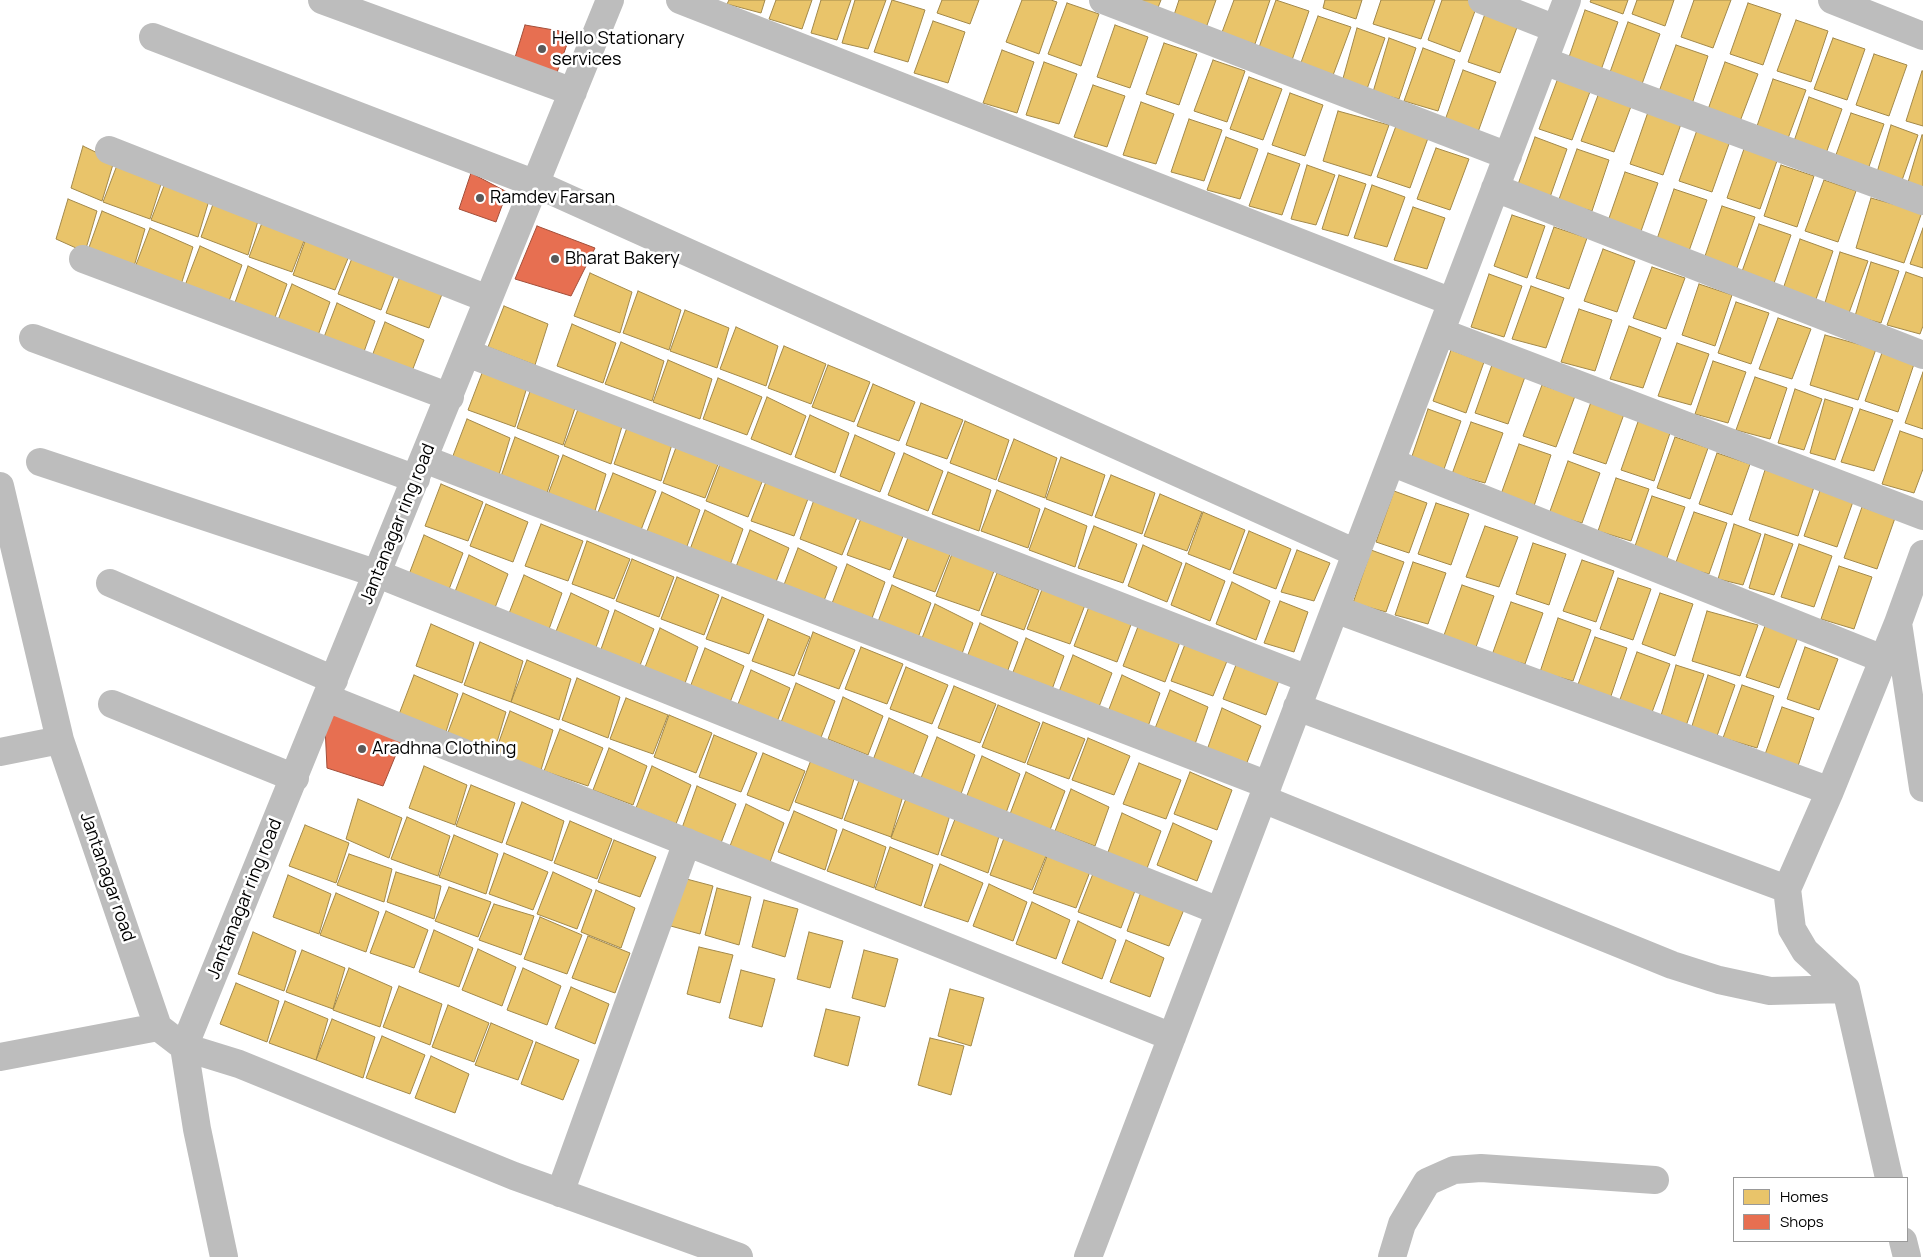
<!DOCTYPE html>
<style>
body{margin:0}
#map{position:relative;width:1923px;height:1257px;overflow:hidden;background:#fff;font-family:Manrope,sans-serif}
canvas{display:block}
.legend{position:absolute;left:1733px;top:1177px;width:175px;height:65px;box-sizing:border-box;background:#fff;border:1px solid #999;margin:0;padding:6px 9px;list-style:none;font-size:15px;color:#000}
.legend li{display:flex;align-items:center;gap:10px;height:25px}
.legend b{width:25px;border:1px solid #999}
</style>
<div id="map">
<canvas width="1923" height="1257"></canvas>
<ul class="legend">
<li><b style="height:14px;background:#e9c46a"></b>Homes</li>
<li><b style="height:14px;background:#e76f51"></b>Shops</li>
</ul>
</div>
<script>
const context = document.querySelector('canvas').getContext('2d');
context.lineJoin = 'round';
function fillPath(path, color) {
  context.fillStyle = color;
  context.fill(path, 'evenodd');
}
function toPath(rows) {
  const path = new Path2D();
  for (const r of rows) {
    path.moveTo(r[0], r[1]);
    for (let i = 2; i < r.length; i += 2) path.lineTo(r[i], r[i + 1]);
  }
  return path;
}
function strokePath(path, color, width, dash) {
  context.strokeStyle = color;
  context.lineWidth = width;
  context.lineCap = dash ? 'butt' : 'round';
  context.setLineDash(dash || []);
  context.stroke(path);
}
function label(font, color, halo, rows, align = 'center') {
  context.font = font + ' Manrope,sans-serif';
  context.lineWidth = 5;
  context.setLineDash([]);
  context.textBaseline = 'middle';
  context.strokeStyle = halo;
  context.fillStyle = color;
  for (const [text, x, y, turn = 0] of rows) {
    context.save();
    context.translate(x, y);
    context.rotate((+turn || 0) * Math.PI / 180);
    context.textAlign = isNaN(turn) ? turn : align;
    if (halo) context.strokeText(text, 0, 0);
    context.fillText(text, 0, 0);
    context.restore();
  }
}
const homes = toPath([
 [729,0,765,0,761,13,727,4,729,0],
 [776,0,812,0,802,29,769,19,776,0],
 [821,0,851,0,837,40,811,33,821,0],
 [855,0,886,0,868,49,842,43,855,0],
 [892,0,925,10,908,62,874,52,892,0],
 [942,0,979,0,970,24,937,13,942,0],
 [1022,0,1051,0,1057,2,1039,54,1006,42,1022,0],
 [1124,0,1161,0,1157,10,1124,0],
 [1179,0,1216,0,1206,28,1173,18,1179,0],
 [1234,0,1270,0,1255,44,1221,35,1234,0],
 [1276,0,1309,11,1291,63,1257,53,1276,0],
 [1325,0,1362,0,1356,19,1323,8,1325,0],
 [1381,0,1435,0,1421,39,1373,24,1381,0],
 [1442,0,1479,0,1460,52,1428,40,1442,0],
 [1591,0,1628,0,1623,14,1590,2,1591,0],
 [1637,0,1674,0,1665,26,1632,14,1637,0],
 [1694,0,1731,0,1713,48,1681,37,1694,0],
 [1067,3,1099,14,1081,66,1048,54,1067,3],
 [1748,3,1781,14,1763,65,1730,54,1748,3],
 [1585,10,1618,22,1600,73,1567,63,1585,10],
 [1486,11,1519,22,1500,73,1468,62,1486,11],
 [1318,16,1351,27,1332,78,1299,68,1318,16],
 [1796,20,1828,31,1811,82,1777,71,1796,20],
 [933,21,965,32,948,83,914,73,933,21],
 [1628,22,1660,34,1642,84,1609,75,1628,22],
 [1115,25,1148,37,1130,88,1097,77,1115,25],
 [1357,28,1385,38,1367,89,1342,82,1357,28],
 [1389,38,1416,48,1399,99,1373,92,1389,38],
 [1833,38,1865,49,1847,100,1814,89,1833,38],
 [1164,43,1197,54,1179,105,1146,94,1164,43],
 [1676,45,1708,56,1691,107,1657,97,1676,45],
 [1423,48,1455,60,1438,111,1404,101,1423,48],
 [1002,50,1034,62,1017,113,983,103,1002,50],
 [1874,54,1907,65,1889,116,1856,105,1874,54],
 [1213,60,1245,71,1227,122,1194,111,1213,60],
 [1044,62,1077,74,1059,124,1026,115,1044,62],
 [1725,62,1758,74,1739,124,1706,115,1725,62],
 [1463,70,1496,82,1478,132,1444,123,1463,70],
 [1922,71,1923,71,1923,126,1906,121,1922,71],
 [1249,77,1282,89,1263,140,1230,129,1249,77],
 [1558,78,1591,89,1572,140,1539,129,1558,78],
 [1773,79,1806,90,1787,141,1755,132,1773,79],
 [1093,85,1125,96,1107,147,1074,137,1093,85],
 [1600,90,1633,101,1614,152,1581,141,1600,90],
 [1290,93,1323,105,1305,156,1272,145,1290,93],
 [1809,97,1842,109,1824,159,1791,150,1809,97],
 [1141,102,1174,114,1156,164,1123,155,1141,102],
 [1338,111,1389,125,1371,176,1323,161,1338,111],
 [1648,112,1681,124,1663,175,1630,164,1648,112],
 [1851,113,1884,124,1866,175,1832,166,1851,113],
 [1189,119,1222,130,1204,181,1171,172,1189,119],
 [1891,125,1918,135,1900,186,1875,179,1891,125],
 [1396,126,1428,138,1410,188,1377,177,1396,126],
 [1697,130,1730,141,1712,192,1679,181,1697,130],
 [1922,135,1923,135,1923,193,1906,189,1922,135],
 [1226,137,1258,149,1240,199,1207,190,1226,137],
 [1535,137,1567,149,1549,200,1516,190,1535,137],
 [83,146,114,161,102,201,71,188,83,146],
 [1745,146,1778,158,1760,209,1727,198,1745,146],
 [1436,148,1469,159,1450,210,1417,199,1436,148],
 [1577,149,1609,160,1592,211,1558,202,1577,149],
 [1268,153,1300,164,1282,215,1249,206,1268,153],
 [119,160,163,178,150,219,103,202,119,160],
 [1307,165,1335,175,1316,225,1291,219,1307,165],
 [1781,165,1814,176,1797,227,1764,216,1781,165],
 [1625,172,1658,183,1640,234,1607,224,1625,172],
 [1339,175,1366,184,1348,236,1322,229,1339,175],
 [167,178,210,197,198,237,151,220,167,178],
 [1824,180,1856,191,1838,242,1805,231,1824,180],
 [1372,185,1405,197,1387,247,1354,238,1372,185],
 [1674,189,1707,200,1689,251,1656,242,1674,189],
 [216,196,260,214,248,255,201,237,216,196],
 [1871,198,1922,212,1904,263,1856,248,1871,198],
 [68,199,97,211,85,252,56,239,68,199],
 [1722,206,1755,217,1737,268,1704,259,1722,206],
 [1413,207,1445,218,1427,269,1394,260,1413,207],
 [102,211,145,229,133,270,87,253,102,211],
 [265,215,307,233,292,272,249,257,265,215],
 [1512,215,1545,226,1527,278,1494,266,1512,215],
 [1759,224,1791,235,1773,286,1740,277,1759,224],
 [1554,227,1587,238,1569,289,1536,278,1554,227],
 [150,228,193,247,180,288,134,270,150,228],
 [1923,228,1923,268,1910,264,1923,228],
 [308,233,351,251,335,290,293,275,308,233],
 [1800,239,1833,251,1815,302,1782,292,1800,239],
 [200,246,242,265,228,304,184,288,200,246],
 [1603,249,1635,261,1617,312,1584,301,1603,249],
 [1840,252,1868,261,1849,313,1824,306,1840,252],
 [354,253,396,270,381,310,338,294,354,253],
 [1871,262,1899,271,1881,323,1855,316,1871,262],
 [248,266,287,284,273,323,233,308,248,266],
 [1652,267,1685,278,1666,329,1633,318,1652,267],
 [402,271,444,289,429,328,386,313,402,271],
 [1906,272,1923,278,1923,326,1920,334,1887,325,1906,272],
 [590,273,632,292,620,333,574,316,590,273],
 [1489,274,1522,286,1504,337,1471,327,1489,274],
 [292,284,330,302,316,341,276,325,292,284],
 [1699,284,1732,295,1715,346,1682,335,1699,284],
 [1531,286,1564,298,1546,348,1512,339,1531,286],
 [638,291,681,310,669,350,623,333,638,291],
 [1736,302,1769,313,1751,364,1718,353,1736,302],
 [337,303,375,321,361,360,321,345,337,303],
 [504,306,548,324,535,365,488,347,504,306],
 [1579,309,1612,320,1595,371,1561,362,1579,309],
 [685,310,729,328,717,368,670,351,685,310],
 [1778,318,1811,329,1792,379,1759,369,1778,318],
 [385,322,424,340,409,379,369,364,385,322],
 [572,324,616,343,603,383,557,366,572,324],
 [1629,326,1661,338,1643,388,1610,379,1629,326],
 [736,327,778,346,766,386,720,369,736,327],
 [1825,335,1876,349,1858,400,1810,385,1825,335],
 [621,342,664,361,652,401,605,384,621,342],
 [1677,343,1709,354,1691,405,1658,396,1677,343],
 [784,346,826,364,811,404,768,388,784,346],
 [1451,350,1484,362,1466,413,1433,401,1451,350],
 [1883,350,1915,361,1898,412,1865,401,1883,350],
 [668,360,712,379,700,419,653,402,668,360],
 [1713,361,1746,372,1728,423,1695,414,1713,361],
 [1493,362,1526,374,1508,424,1475,413,1493,362],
 [828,365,870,382,854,422,812,407,828,365],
 [484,368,527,387,515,427,468,410,484,368],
 [1923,372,1923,429,1905,423,1923,372],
 [1755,377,1787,388,1770,439,1736,430,1755,377],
 [718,378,762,397,747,435,703,419,718,378],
 [873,384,915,402,899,441,857,426,873,384],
 [1542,385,1575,396,1556,447,1523,436,1542,385],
 [532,386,576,405,563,445,517,428,532,386],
 [1795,389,1822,399,1804,450,1778,443,1795,389],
 [767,397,806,416,791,455,751,439,767,397],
 [1825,399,1853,408,1835,460,1810,453,1825,399],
 [1591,402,1624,414,1606,464,1573,453,1591,402],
 [921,403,963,420,947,459,906,445,921,403],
 [580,404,623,423,611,464,564,446,580,404],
 [1428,409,1461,421,1443,472,1410,462,1428,409],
 [1860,409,1893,420,1874,471,1841,462,1860,409],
 [810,415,849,433,835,473,795,457,810,415],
 [467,419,510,438,498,478,451,461,467,419],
 [1639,419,1671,430,1654,481,1621,470,1639,419],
 [965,421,1009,440,996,480,950,463,965,421],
 [629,422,673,441,661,481,614,464,629,422],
 [1471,422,1503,433,1485,483,1452,474,1471,422],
 [1900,431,1923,439,1923,469,1914,493,1882,484,1900,431],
 [855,435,895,453,880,492,840,476,855,435],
 [515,437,559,456,546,496,500,479,515,437],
 [1675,437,1708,448,1690,499,1657,488,1675,437],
 [1014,439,1057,458,1045,498,998,481,1014,439],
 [678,442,720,459,705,498,663,483,678,442],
 [1519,444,1551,455,1534,506,1500,497,1519,444],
 [904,453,943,471,928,511,888,495,904,453],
 [1717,453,1750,464,1732,515,1699,504,1717,453],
 [563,455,606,474,594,514,547,497,563,455],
 [1061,457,1105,475,1092,516,1046,499,1061,457],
 [722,459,764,477,748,517,706,501,722,459],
 [1568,461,1600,473,1582,523,1549,514,1568,461],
 [1765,470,1815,484,1798,536,1749,520,1765,470],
 [948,472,991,490,979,531,932,514,948,472],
 [613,473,656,491,641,530,597,515,613,473],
 [1111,475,1155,493,1142,534,1095,517,1111,475],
 [1616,478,1649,489,1631,541,1598,531,1616,478],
 [767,479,809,496,794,536,751,521,767,479],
 [441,484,483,502,468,541,425,526,441,484],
 [1822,485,1855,496,1837,547,1804,536,1822,485],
 [997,490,1040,509,1028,548,981,531,997,490],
 [1394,491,1427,503,1409,553,1376,542,1394,491],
 [662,492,700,510,686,549,646,534,662,492],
 [1160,494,1202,512,1187,551,1144,536,1160,494],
 [1652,496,1685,507,1667,558,1634,549,1652,496],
 [815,497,858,515,842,555,800,539,815,497],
 [1436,503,1469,514,1451,565,1418,554,1436,503],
 [486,504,528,522,513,562,470,546,486,504],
 [1862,507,1895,518,1877,569,1844,558,1862,507],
 [1045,508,1087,526,1075,567,1029,550,1045,508],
 [705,510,743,529,729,568,689,552,705,510],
 [1203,512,1245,530,1230,570,1188,554,1203,512],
 [1694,512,1727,523,1709,574,1675,565,1694,512],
 [863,513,905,531,890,570,847,555,863,513],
 [541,524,583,541,568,581,525,566,541,524],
 [1734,524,1761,534,1743,585,1718,579,1734,524],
 [1094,526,1137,544,1123,583,1078,568,1094,526],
 [1485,526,1518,537,1499,587,1466,577,1485,526],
 [750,530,789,548,774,587,734,572,750,530],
 [1249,531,1291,549,1276,589,1233,573,1249,531],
 [1765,534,1793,544,1774,595,1749,588,1765,534],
 [424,535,463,553,448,592,408,577,424,535],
 [909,535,951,552,935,592,893,577,909,535],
 [587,541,630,559,614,599,572,584,587,541],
 [1533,543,1566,554,1549,605,1516,594,1533,543],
 [1799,544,1832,556,1814,607,1781,597,1799,544],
 [1143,545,1182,563,1167,602,1128,586,1143,545],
 [798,548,837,567,822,606,782,590,798,548],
 [1297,550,1330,563,1314,601,1281,592,1297,550],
 [1371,550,1404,562,1386,612,1353,603,1371,550],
 [952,554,994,571,979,611,936,596,952,554],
 [469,555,508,574,493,613,453,597,469,555],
 [632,559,674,577,659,617,616,601,632,559],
 [1582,560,1614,571,1596,622,1563,611,1582,560],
 [1413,562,1446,573,1428,624,1395,615,1413,562],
 [1186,563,1225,581,1210,621,1171,605,1186,563],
 [847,564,885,582,871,621,831,606,847,564],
 [1839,566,1872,577,1854,629,1821,619,1839,566],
 [997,573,1039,590,1024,630,981,615,997,573],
 [524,575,562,593,548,632,508,616,524,575],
 [677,577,719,595,704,635,661,619,677,577],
 [1618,578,1651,589,1633,640,1600,629,1618,578],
 [1232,582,1270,601,1256,640,1216,624,1232,582],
 [892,585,931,603,916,643,876,627,892,585],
 [1462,585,1494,596,1476,647,1443,638,1462,585],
 [1043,587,1085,605,1070,644,1027,629,1043,587],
 [571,593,609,611,595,650,555,634,571,593],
 [1660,593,1693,604,1675,656,1642,644,1660,593],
 [722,597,764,615,749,654,706,639,722,597],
 [1280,601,1308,612,1294,652,1264,643,1280,601],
 [1511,602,1543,613,1525,664,1492,655,1511,602],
 [935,604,973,623,959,662,919,646,935,604],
 [1090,604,1132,622,1117,662,1074,646,1090,604],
 [615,610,654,629,639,668,600,652,615,610],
 [1707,611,1758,625,1740,676,1692,661,1707,611],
 [1558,618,1591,630,1573,681,1540,672,1558,618],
 [768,619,810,637,794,676,752,661,768,619],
 [980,623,1018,642,1004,681,964,665,980,623],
 [431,624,474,643,462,683,416,666,431,624],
 [1139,624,1180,642,1165,682,1123,666,1139,624],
 [1765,626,1798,637,1779,688,1746,677,1765,626],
 [660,628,698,647,684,686,644,670,660,628],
 [813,632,855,650,839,689,798,674,813,632],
 [1595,637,1627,648,1610,699,1576,690,1595,637],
 [1026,638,1064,656,1050,695,1010,680,1026,638],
 [1187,639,1229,656,1213,696,1171,681,1187,639],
 [480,642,523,661,511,702,464,685,480,642],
 [861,647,903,664,887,704,845,689,861,647],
 [1805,647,1838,659,1819,710,1787,699,1805,647],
 [705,648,744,666,729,705,689,690,705,648],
 [1637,652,1670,664,1651,715,1618,705,1637,652],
 [1073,655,1112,673,1097,712,1057,697,1073,655],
 [1239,657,1281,675,1266,715,1223,699,1239,657],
 [527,660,571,679,559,720,511,702,527,660],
 [1676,665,1704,674,1686,726,1660,719,1676,665],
 [906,667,948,685,932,724,890,709,906,667],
 [751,670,790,688,775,727,735,712,751,670],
 [414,675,458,694,445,735,398,717,414,675],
 [1122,675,1160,693,1146,732,1106,717,1122,675],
 [1708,675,1735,685,1717,736,1691,729,1708,675],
 [577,678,620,697,608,738,562,720,577,678],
 [796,683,835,701,820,740,780,725,796,683],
 [1742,685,1774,696,1757,748,1723,738,1742,685],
 [954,686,996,704,980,743,938,728,954,686],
 [1170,690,1208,707,1194,747,1154,731,1170,690],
 [463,693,506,712,494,752,447,735,463,693],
 [843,697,883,716,868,755,828,739,843,697],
 [626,698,668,715,653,754,610,739,626,698],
 [998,705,1040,723,1025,763,982,747,998,705],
 [1782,707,1814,718,1797,769,1763,760,1782,707],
 [1222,708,1261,726,1246,765,1207,750,1222,708],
 [510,711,553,730,541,770,495,753,510,711],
 [669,715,712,733,696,773,654,757,669,715],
 [889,718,928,736,913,775,873,760,889,718],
 [1043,722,1085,739,1069,779,1027,764,1043,722],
 [560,729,603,748,588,786,544,771,560,729],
 [714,735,757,753,741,792,699,777,714,735],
 [937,737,975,755,961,794,921,778,937,737],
 [1088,738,1130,756,1114,795,1072,780,1088,738],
 [609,748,647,766,633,805,593,790,609,748],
 [763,753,805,771,789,811,747,795,763,753],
 [982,756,1020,774,1006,813,966,798,982,756],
 [811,760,854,779,842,819,795,802,811,760],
 [1139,763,1181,780,1166,819,1123,804,1139,763],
 [424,766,467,785,455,825,409,808,424,766],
 [652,766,691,785,676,824,636,808,652,766],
 [1026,772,1065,791,1050,830,1010,814,1026,772],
 [1190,772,1232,790,1217,830,1174,814,1190,772],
 [860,778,903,796,891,837,844,820,860,778],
 [471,785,515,803,502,843,456,826,471,785],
 [697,786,736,804,721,843,682,828,697,786],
 [1071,789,1109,807,1095,846,1055,831,1071,789],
 [907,796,950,815,938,855,891,838,907,796],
 [358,799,402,818,389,858,346,839,358,799],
 [522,802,564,821,552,861,506,844,522,802],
 [746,804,784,823,770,862,730,846,746,804],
 [794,811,837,830,825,870,778,852,794,811],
 [1122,813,1161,831,1146,871,1107,855,1122,813],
 [957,814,1000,833,988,873,941,855,957,814],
 [407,817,450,836,438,876,391,859,407,817],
 [570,821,612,839,597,879,554,863,570,821],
 [1173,823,1212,841,1197,881,1157,865,1173,823],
 [305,825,349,843,336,883,289,866,305,825],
 [843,829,886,847,874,888,827,871,843,829],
 [1006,833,1048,851,1032,890,990,875,1006,833],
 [454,835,498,854,486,894,439,877,454,835],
 [614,840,656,857,640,897,598,882,614,840],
 [890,847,933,865,921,906,875,889,890,847],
 [1049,851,1091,869,1076,908,1033,893,1049,851],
 [504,853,548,872,533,910,489,894,504,853],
 [349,854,392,869,384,902,337,885,349,854],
 [940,864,983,883,968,922,924,907,940,864],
 [1094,871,1136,888,1121,928,1078,912,1094,871],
 [396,872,441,886,434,919,387,902,396,872],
 [553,872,592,890,577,929,537,914,553,872],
 [288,875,331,894,319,934,273,917,288,875],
 [679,877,713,886,700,934,667,925,679,877],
 [989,884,1027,902,1013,941,973,926,989,884],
 [449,887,491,902,478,937,435,921,449,887],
 [717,888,751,897,739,945,705,935,717,888],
 [1142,889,1185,907,1169,946,1127,931,1142,889],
 [596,890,635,908,621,948,581,932,596,890],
 [336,893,379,912,366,952,320,935,336,893],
 [764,900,798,909,785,957,752,947,764,900],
 [1032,902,1070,920,1056,959,1016,944,1032,902],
 [494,904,534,916,521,955,479,940,494,904],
 [386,911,428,930,414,968,370,953,386,911],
 [540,917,582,935,567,974,524,959,540,917],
 [1078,921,1116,940,1102,979,1062,963,1078,921],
 [434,930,473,948,459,987,419,972,434,930],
 [253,932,296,951,284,991,238,974,253,932],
 [809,932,843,941,830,988,797,979,809,932],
 [588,936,630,953,615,993,572,978,588,936],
 [1126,940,1164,958,1150,997,1110,982,1126,940],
 [699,947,733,955,720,1003,687,994,699,947],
 [478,949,516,967,502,1006,462,990,478,949],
 [302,950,345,968,333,1009,286,992,302,950],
 [864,950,898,959,885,1007,852,998,864,950],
 [349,968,392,987,380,1027,333,1010,349,968],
 [523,968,561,986,547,1025,507,1010,523,968],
 [741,970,775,979,762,1027,729,1018,741,970],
 [236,983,279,1001,267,1042,220,1024,236,983],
 [399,986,442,1004,430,1045,383,1027,399,986],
 [571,987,609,1004,595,1044,555,1028,571,987],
 [950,989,984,998,971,1046,938,1036,950,989],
 [285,1001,328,1019,316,1060,269,1043,285,1001],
 [448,1005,489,1023,474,1062,432,1047,448,1005],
 [826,1009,860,1017,848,1066,814,1056,826,1009],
 [332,1019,375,1037,363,1078,316,1060,332,1019],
 [491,1023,533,1041,518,1080,475,1065,491,1023],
 [382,1036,425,1055,410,1094,366,1078,382,1036],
 [930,1038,964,1046,951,1095,918,1085,930,1038],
 [536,1042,579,1060,563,1100,521,1084,536,1042],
 [431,1056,469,1074,455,1113,415,1098,431,1056]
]);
fillPath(homes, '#e9c46a');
strokePath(homes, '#a3894a', 1);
const shops = toPath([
 [525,25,571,33,555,78,513,64,525,25],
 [471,173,507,192,496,222,459,209,471,173],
 [537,226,595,248,571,296,515,279,537,226],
 [324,705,406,730,383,786,327,768,324,705]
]);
fillPath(shops, '#e76f51');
strokePath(shops, '#a24e39', 1);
strokePath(toPath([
 [322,0,573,92],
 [610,0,184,1047,239,1064,514,1176,739,1257],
 [680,0,1452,302],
 [1103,0,1508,156],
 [1482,0,1556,29],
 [1832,0,1923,36],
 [153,37,536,184,1356,553],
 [1544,61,1923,201],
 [109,150,488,299],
 [1495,188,1923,355],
 [83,259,450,397],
 [1441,332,1923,516],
 [33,338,416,479],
 [467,353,1308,679],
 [424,459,1268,785],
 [40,462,378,574,1219,911],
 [1391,462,1883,659],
 [0,486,60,740,158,1027,184,1047,197,1129,224,1257],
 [1923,554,1898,623,1923,788],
 [110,583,334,680],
 [1335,609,1830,791],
 [327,698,1172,1037],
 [112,704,295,778],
 [1297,707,1787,889],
 [0,752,60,740],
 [1263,799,1672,965,1719,980,1770,991,1846,989],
 [0,1057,158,1027],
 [1889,1178,1846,989,1805,951,1792,929,1787,889,1830,791,1898,623],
 [560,1193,687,842],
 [1903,1241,1907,1257],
 [1088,1257,1567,0],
 [1392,1257,1402,1224,1427,1182,1454,1170,1481,1168,1655,1180]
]), '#bdbdbd', 28);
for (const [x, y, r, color] of [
 [542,49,5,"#595959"],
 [480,198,5,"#595959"],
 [555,259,5,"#595959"],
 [362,749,5,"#595959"]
]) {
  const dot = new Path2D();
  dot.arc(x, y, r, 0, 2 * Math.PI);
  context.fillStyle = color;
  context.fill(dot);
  strokePath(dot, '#fff', 2);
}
label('18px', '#000', '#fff', [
 ["Hello Stationary",552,39],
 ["services",552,60],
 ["Ramdev Farsan",490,198],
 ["Bharat Bakery",565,259],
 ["Aradhna Clothing",372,749]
], 'left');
label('18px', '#000', '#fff', [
 ["Jantanagar ring road",398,524,-68],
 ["Jantanagar road",107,877,71],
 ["Jantanagar ring road",245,899,-68]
]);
</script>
